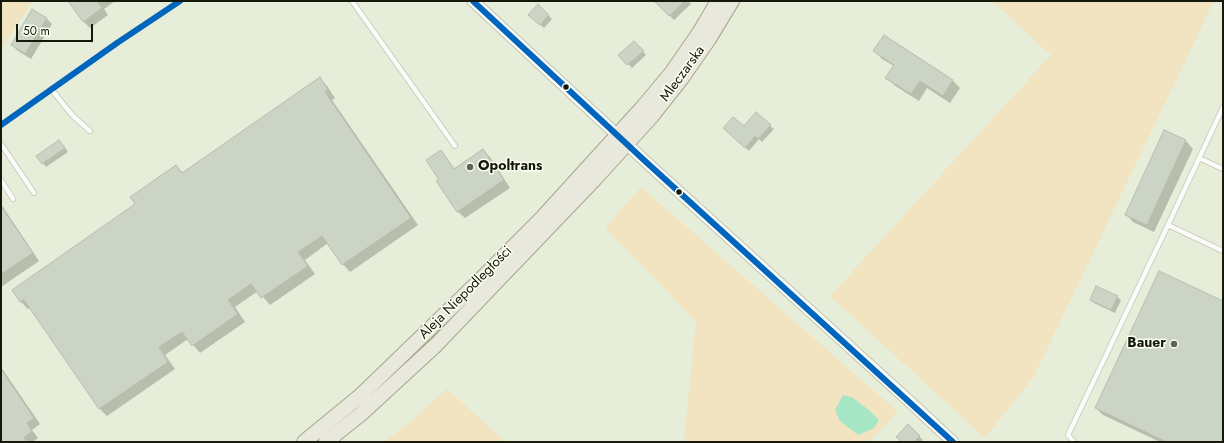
<!DOCTYPE html>
<meta charset="utf-8">
<style>
body{margin:0}
#map{position:relative;width:1224px;height:443px;overflow:hidden;background:#e6edd8;font-family:Jost,sans-serif}
canvas{display:block}
.frame{position:absolute;inset:0;border:2px solid #15180b;pointer-events:none}
.scale{position:absolute;left:16px;top:24px;width:77px;height:18px;box-sizing:border-box;border:2px solid #15180b;border-top:0;padding-left:5px;font-size:12px;line-height:14px;white-space:nowrap;color:#15180b;-webkit-text-stroke:3px #fafff0;paint-order:stroke}
</style>
<div id="map">
<canvas width="1224" height="443"></canvas>
<div class="frame"></div>
<div class="scale">50 m</div>
</div>
<script>
const context = document.querySelector('canvas').getContext('2d');
context.lineJoin = 'round';
function fillPath(path, color) {
  context.fillStyle = color;
  context.fill(path, 'evenodd');
}
function toPath(rows) {
  const path = new Path2D();
  for (const r of rows) {
    path.moveTo(r[0], r[1]);
    for (let i = 2; i < r.length; i += 2) path.lineTo(r[i], r[i + 1]);
  }
  return path;
}
function strokePath(path, color, width, dash) {
  context.strokeStyle = color;
  context.lineWidth = width;
  context.lineCap = dash ? 'butt' : 'round';
  context.setLineDash(dash || []);
  context.stroke(path);
}
function label(font, color, halo, rows, align = 'center') {
  context.font = font + ' Jost,sans-serif';
  context.lineWidth = 3;
  context.setLineDash([]);
  context.textBaseline = 'middle';
  context.strokeStyle = halo;
  context.fillStyle = color;
  for (const [text, x, y, turn = 0] of rows) {
    context.save();
    context.translate(x, y);
    context.rotate((+turn || 0) * Math.PI / 180);
    context.textAlign = isNaN(turn) ? turn : align;
    if (halo) context.strokeText(text, 0, 0);
    context.fillText(text, 0, 0);
    context.restore();
  }
}
fillPath(toPath([
 [1,1,32,1,1,50],
 [992,1,1214,1,1033,378,985,438,830,296,1051,55],
 [641,187,898,412,869,442,684,442,696,321,605,228],
 [447,389,506,442,383,442,408,424]
]), '#f3e4c1');
fillPath(toPath([
 [843,395,852,397,870,411,879,420,874,428,858,435,840,421,835,410]
]), '#a5e6c6');
fillPath(toPath([
 [69,1,115,1,104,9,108,15,90,28,83,21],
 [659,1,688,1,691,4,674,20,657,3],
 [538,6,552,19,544,28,529,15],
 [46,18,52,24,31,59,18,51,12,45],
 [884,36,953,81,960,88,950,103,927,88,919,101,894,85,887,77,894,66,882,59,875,51],
 [634,42,646,55,632,68,620,55],
 [320,79,327,86,335,98,332,100,418,225,350,272,343,264,328,243,305,260,315,274,270,305,258,291,235,307,245,322,200,353,188,339,165,355,175,369,107,416,100,409,30,308,28,309,21,302,13,290,136,205,176,166,183,173],
 [770,126,774,129,762,142,759,139,749,151,728,132],
 [1165,131,1186,141,1193,149,1154,232,1133,222,1126,214],
 [63,145,68,152,46,167,37,156],
 [483,150,490,157,510,188,465,218,458,212,438,181,440,180,440,151,455,169],
 [1,204,39,261,1,287],
 [1117,297,1121,300,1115,313,1094,303,1091,299],
 [1223,302,1223,442,1160,442,1103,415,1096,408],
 [1,367,40,424,32,430,38,438,33,442,3,442,1,439],
 [908,426,923,440,921,442,903,442]
]), '#0003');
const building = toPath([
 [68,1,97,1,102,8,83,22,68,1],
 [654,1,685,1,669,16,654,1],
 [538,4,549,15,540,25,528,15,538,4],
 [32,9,47,18,25,54,11,45,32,9],
 [884,35,953,80,943,96,920,81,911,94,885,78,894,65,873,51,884,35],
 [634,41,644,51,627,65,618,55,634,41],
 [320,77,328,90,325,92,411,218,342,265,322,236,298,252,308,266,261,298,251,284,228,300,238,314,192,346,182,332,159,347,168,362,99,409,24,300,20,302,12,290,135,204,130,197,176,165,182,173,320,77],
 [756,112,771,125,758,139,755,136,745,148,723,128,733,117,744,126,756,112],
 [1164,130,1186,140,1147,225,1125,215,1164,130],
 [59,140,65,148,42,164,36,156,59,140],
 [483,149,504,180,457,212,436,181,439,180,426,160,441,150,454,169,483,149],
 [1,206,33,253,1,274,1,206],
 [1159,271,1223,301,1223,442,1167,442,1095,408,1159,271],
 [1096,286,1118,296,1111,310,1090,300,1096,286],
 [1,369,34,418,27,423,32,431,24,438,27,442,1,442,1,369],
 [908,424,920,436,914,442,902,442,896,437,908,424]
]);
fillPath(building, '#ccd4c5');
strokePath(building, '#b6beaf', 1);
const service = toPath([
 [352,1,455,146],
 [51,89,73,116,90,131],
 [1,144,34,193],
 [1199,158,1223,169],
 [1,180,13,199],
 [1168,225,1223,107],
 [1074,442,1068,435,1168,225,1223,251]
]);
const tertiary = toPath([
 [473,1,645,161,908,400,953,442]
]);
const primary = toPath([
 [304,442,360,396,477,283,541,219,642,108,672,72,699,33,718,1],
 [326,442,361,414,436,345,595,179,652,116,682,78,709,39,732,1]
]);
strokePath(service, '#c1c6b5', 6);
strokePath(tertiary, '#c1c6b5', 13);
strokePath(primary, '#a6a68c', 16);
strokePath(service, '#fbfcf9', 4.5);
strokePath(tertiary, '#fbfcf9', 11);
strokePath(primary, '#e9e8dc', 14);
strokePath(toPath([
 [473,1,645,161,953,442],
 [1,125,117,43,180,1]
]), '#0065bd', 6);
for (const [x, y, r, color] of [
 [566,87,3.5,"#15180b"],
 [470,167,4,"#5e6353"],
 [679,192,3.5,"#15180b"],
 [1174,344,4,"#5e6353"]
]) {
  const dot = new Path2D();
  dot.arc(x, y, r, 0, 2 * Math.PI);
  context.fillStyle = color;
  context.fill(dot);
  strokePath(dot, '#fafff0', 1.5);
}
label('14px', '#15180b', '#fafff0', [
 ["Mleczarska",683,74,-54],
 ["Aleja Niepodległości",466,293,-45]
]);
label('bold 14px', '#15180b', '#fafff0', [
 ["Opoltrans",478,167],
 ["Bauer",1166,344,"right"]
], 'left');
</script>
